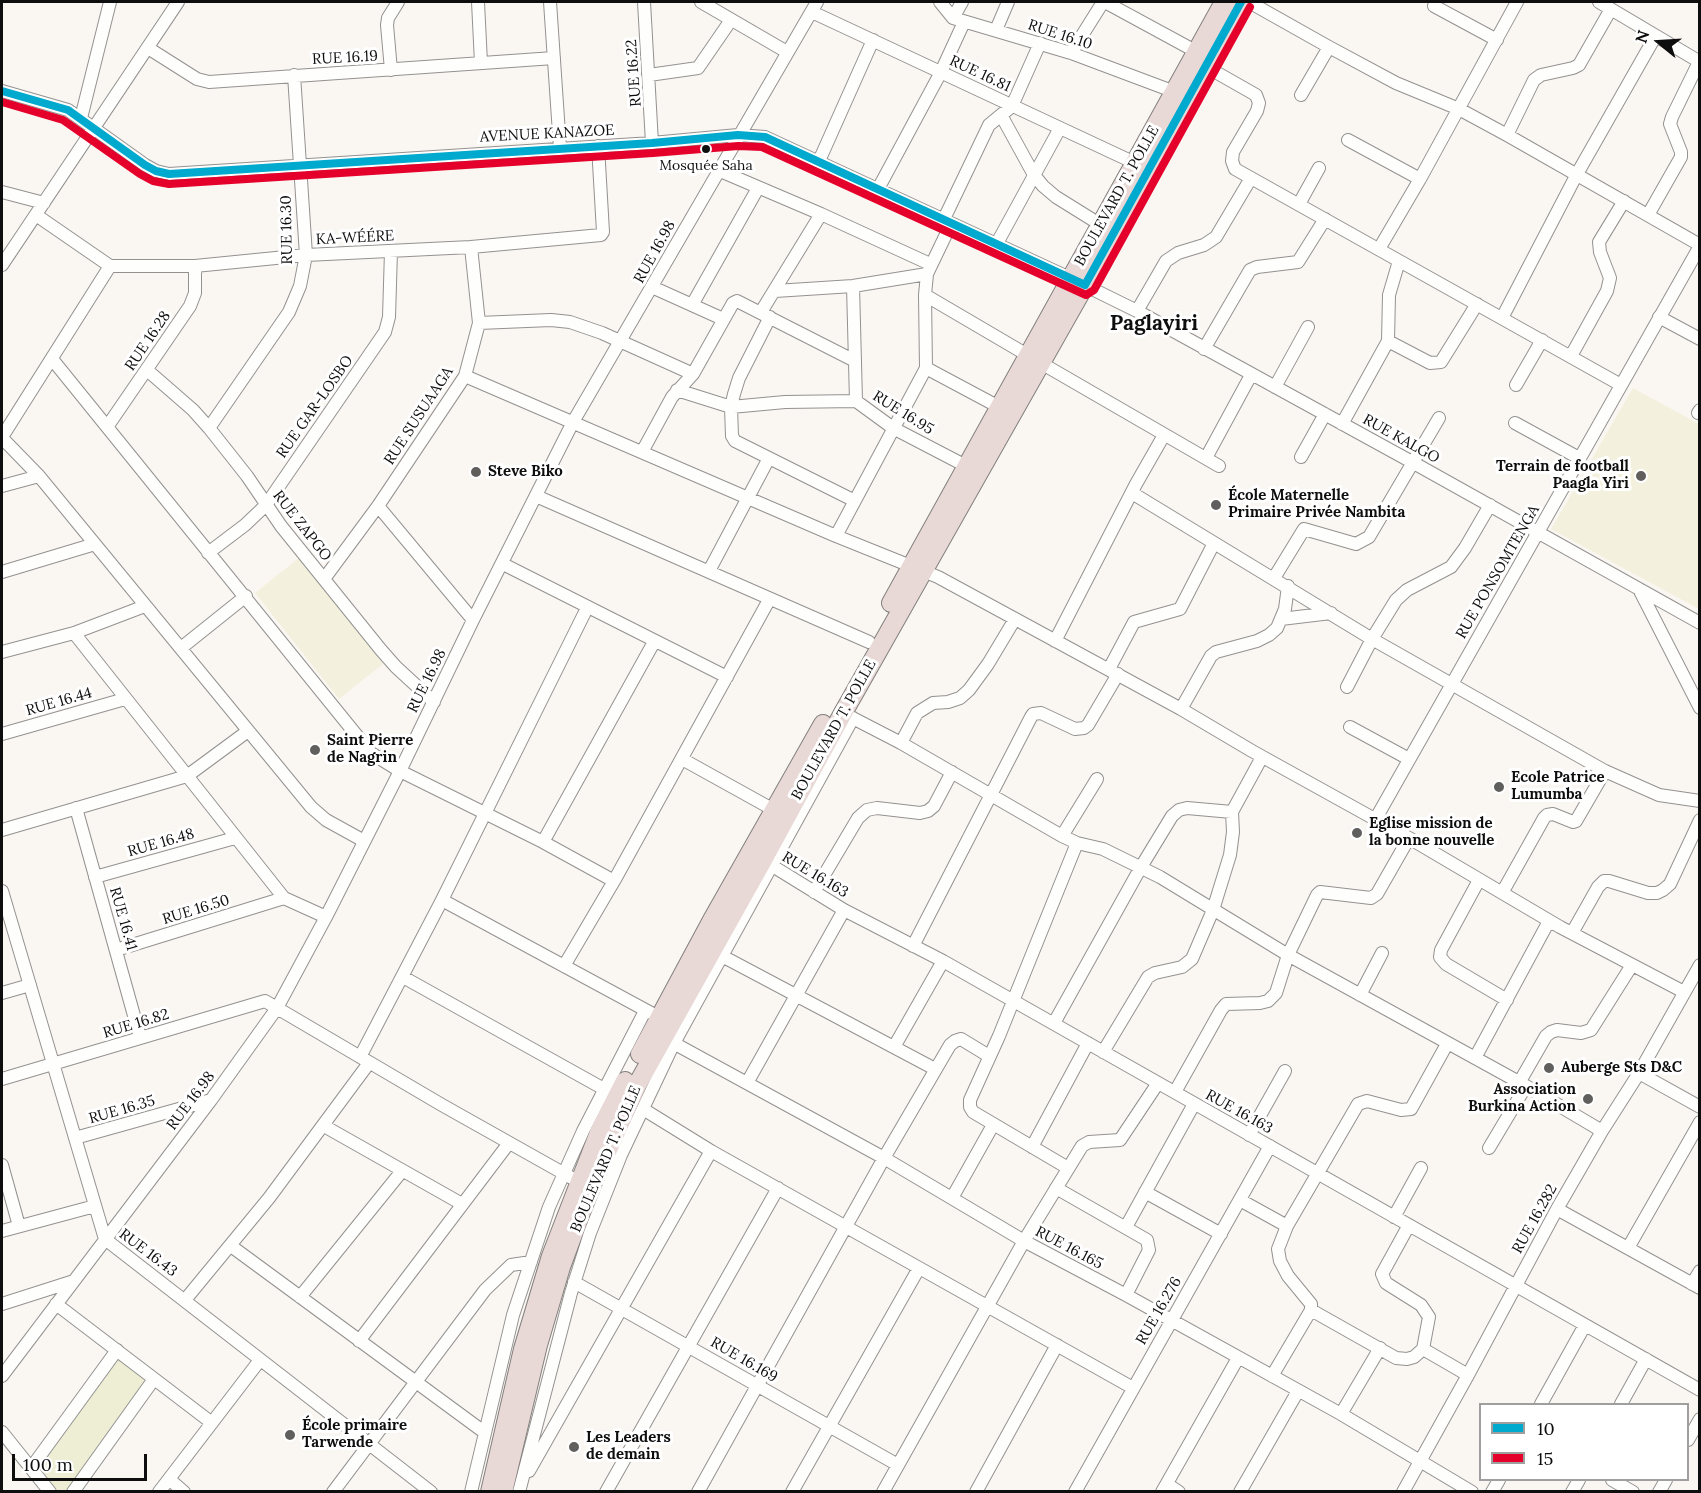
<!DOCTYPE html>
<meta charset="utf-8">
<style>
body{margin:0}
#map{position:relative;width:1701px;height:1493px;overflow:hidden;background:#faf6f2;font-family:Lora,serif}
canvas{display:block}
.frame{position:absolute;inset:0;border:3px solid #0e0e0e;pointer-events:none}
.legend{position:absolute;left:1479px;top:1403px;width:210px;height:78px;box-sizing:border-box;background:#fff;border:2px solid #9f9f9f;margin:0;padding:8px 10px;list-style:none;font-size:18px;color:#0e0e0e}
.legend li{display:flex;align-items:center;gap:12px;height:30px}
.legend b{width:30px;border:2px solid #9f9f9f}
.north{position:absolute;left:1629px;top:12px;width:60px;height:60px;-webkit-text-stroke:4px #fff;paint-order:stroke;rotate:288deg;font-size:16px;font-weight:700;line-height:24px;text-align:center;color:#0e0e0e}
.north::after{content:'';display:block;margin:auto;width:21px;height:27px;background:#0e0e0e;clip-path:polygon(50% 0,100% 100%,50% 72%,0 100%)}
.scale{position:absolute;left:12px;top:1454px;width:135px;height:27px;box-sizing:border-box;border:3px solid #0e0e0e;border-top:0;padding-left:8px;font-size:18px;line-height:21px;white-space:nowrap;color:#0e0e0e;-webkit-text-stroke:4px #fff;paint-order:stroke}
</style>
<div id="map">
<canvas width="1701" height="1493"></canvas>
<div class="frame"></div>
<ul class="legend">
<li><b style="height:8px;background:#00a9ce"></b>10</li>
<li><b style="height:8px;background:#e4002b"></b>15</li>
</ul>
<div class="north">N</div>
<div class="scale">100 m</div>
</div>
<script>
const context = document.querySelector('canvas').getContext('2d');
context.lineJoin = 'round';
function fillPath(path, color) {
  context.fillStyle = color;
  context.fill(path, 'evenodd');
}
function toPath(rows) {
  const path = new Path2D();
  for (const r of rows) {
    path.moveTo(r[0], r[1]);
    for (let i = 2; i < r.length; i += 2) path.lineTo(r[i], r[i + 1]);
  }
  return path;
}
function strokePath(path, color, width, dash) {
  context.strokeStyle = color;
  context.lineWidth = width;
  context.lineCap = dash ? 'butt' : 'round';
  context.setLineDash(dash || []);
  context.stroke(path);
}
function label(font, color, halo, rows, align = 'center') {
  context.font = font + ' Lora,serif';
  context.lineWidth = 6;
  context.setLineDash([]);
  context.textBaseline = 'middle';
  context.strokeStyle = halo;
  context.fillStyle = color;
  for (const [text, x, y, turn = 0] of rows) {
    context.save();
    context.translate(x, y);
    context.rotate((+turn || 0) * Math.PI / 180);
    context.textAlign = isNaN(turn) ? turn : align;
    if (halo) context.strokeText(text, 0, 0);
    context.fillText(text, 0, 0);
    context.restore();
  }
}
fillPath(toPath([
 [118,1358,149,1380,68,1491,58,1491,39,1467]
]), '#edeed4');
fillPath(toPath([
 [1633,388,1699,424,1699,609,1551,529],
 [304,554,388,660,339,699,255,593]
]), '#f3f1dd');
const minor = toPath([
 [478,2,481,63],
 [550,2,560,148],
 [644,2,652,143],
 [701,2,787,52],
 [940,2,953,18,1071,53,1175,92],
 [1105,2,1197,52],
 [1249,2,1329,47,1396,83,1459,109,1507,135,1700,245],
 [1599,2,1700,62],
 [1434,6,1497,40],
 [812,12,1135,163],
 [953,18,962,2],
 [996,30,1008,2],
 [148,48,197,79,209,82,554,58],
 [1071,53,1103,2],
 [1205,66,1256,95,1259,103,1257,111,1233,152,1232,161,1235,169,1621,385],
 [391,70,387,25,388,18,398,2],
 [649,75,698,68,731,20],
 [2,91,68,110,145,165,156,171,169,174,652,143,738,135,765,137,1072,279,1137,311,1412,462,1700,623],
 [1301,95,1329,47],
 [1001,115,1034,175,1043,186,1056,197,1101,225],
 [81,118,110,2],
 [1507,135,1534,80,1541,75,1573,68,1579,65,1611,9],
 [1348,140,1420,179],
 [819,161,873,40],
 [718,170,821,214,930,264],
 [878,189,941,72,964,22],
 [2,192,44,203],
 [1299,204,1319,168],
 [36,215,110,266,195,266,306,255,471,247,601,235,603,232,598,146],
 [1648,215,1681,157,1681,152,1670,124,1672,117,1699,62],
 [943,221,989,125,1012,106,1040,43],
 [996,245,1060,128],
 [1379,249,1420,179,1517,2],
 [2,265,178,2],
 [853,286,856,401],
 [652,287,723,319],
 [775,291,853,286,927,274],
 [925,295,1029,356],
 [692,305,758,188],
 [1137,311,1166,261,1178,253,1204,245,1216,237,1251,178],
 [761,312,821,214],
 [770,317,739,378,734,394,731,407,732,436,735,441,853,500],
 [1659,317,1700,339],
 [1502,318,1577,174,1655,37],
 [479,323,551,320,570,322,602,333,693,374,672,397,642,452],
 [1388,341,1430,363,1441,362,1477,304],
 [1204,349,1250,270,1257,267,1298,262,1325,219],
 [1571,356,1607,291,1610,278,1600,252,1599,242,1624,201],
 [52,359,371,753,400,771,543,842,614,881],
 [1041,363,1219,466],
 [926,368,999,407],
 [147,370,193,410,209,428,247,476,281,526,381,650,396,667,434,702],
 [693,374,733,303,737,301,855,361],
 [465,376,836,536,938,577,1181,709,1252,751,1409,838,1560,927,1684,992],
 [1516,385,1542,340],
 [1275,387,1308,327],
 [677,390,731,407,785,402,856,401,893,428,966,466],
 [1698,413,1700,410],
 [1515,423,1579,458],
 [1342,424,1388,341,1389,295,1399,261],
 [107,427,190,306,195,293,195,266],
 [209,428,289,312,300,286,306,255,294,75],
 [2,437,110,266],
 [2,438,39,476,311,807,326,820,364,841],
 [1301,457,1325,414],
 [1206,458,1251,375],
 [2,486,39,476],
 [1132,493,1372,639,1605,771,1659,795,1700,801],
 [536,496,869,642],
 [378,506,473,620],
 [836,536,926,368,925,295,927,274,951,224],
 [208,553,245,525,266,505,385,332,389,317,391,251],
 [503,564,727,677],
 [709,571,769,458],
 [2,572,95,544],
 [1274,578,1304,529,1356,544,1369,537,1439,418],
 [324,579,378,506,465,376,479,323,471,247],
 [1639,589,1700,708],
 [1281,619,1331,613],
 [74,633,284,898,326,917],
 [1055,641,1136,484,1164,435],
 [181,648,246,596],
 [2,652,74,633,145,606],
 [1109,669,1134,622,1180,609,1214,543],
 [1347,687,1372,639,1396,600,1407,590,1451,567,1465,548,1490,505],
 [1181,709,1211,656,1216,652,1257,641,1269,635,1277,628,1285,609,1288,586],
 [843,713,901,743,1062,836,1077,843,1103,849,1160,877,1288,955,1526,1086,1602,1131],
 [1350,727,1409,759],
 [2,734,125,699],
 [901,743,917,713,933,703,948,702,960,698,969,690,988,664,1015,619],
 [682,759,774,810],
 [76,808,140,1037],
 [1375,820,1700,246],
 [2,830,187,776,248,731],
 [1062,836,1097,779],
 [543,842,654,642],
 [758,857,844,910,943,961,1700,1390],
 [95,877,235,838],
 [1479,880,1441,950,1440,957,1446,964,1507,1000],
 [2,891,105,1239,431,1492],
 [814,892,858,818,867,810,877,808,920,813,928,811,934,806,952,772],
 [1502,893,1544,818,1547,815,1553,814,1573,822,1576,821,1605,771],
 [442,900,651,1013],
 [1572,933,1598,887,1604,881,1609,881,1648,893,1657,893,1663,890,1670,884,1700,820],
 [913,946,1031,717,1033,714,1041,713,1075,729,1084,728,1088,725,1118,674],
 [116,950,284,898],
 [722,956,935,1069],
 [564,966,614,881,769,600],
 [403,977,604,1089],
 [2,993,30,985],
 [1360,995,1382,953],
 [1054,1023,1141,867,1172,816,1179,810,1187,808,1232,812],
 [657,1034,884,1158,1024,1241,1126,1295,1341,1414,1472,1492],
 [894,1047,943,961],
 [1103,1052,1148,977,1155,973,1182,967,1192,959,1213,910,1230,855,1233,832,1232,812,1262,757],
 [360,1057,442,900,587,608],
 [1475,1058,1549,921],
 [1639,1073,1700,1107],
 [2,1079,265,1001,442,1105,579,1182],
 [747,1083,844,910],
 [1519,1083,1546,1036,1551,1032,1557,1030,1581,1033,1591,1030,1632,965],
 [1175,1092,1221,1010,1226,1004,1260,1003,1268,1001,1276,993,1288,955,1317,895,1320,892,1371,898,1377,894,1409,838],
 [643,1109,711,1151,1133,1388],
 [324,1126,462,1204],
 [1249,1135,1285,1071],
 [75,1138,211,1100],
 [1032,1147,1088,1043],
 [1489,1148,1526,1086],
 [2,1165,19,1226],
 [1068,1168,973,1112,970,1107,970,1100,999,1036,1077,843],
 [1056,1188,1147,1240,1149,1250,1126,1295],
 [1145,1192,1221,1234],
 [952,1198,993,1125],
 [1240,1200,1287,1226],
 [1557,1209,1700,1288],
 [1394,1217,1421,1168],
 [1126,1227,1194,1104],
 [2,1231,95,1206],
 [231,1246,484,1432],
 [1628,1248,1700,1122],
 [574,1282,898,1465],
 [1692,1284,1700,1271],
 [300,1297,402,1171],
 [185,1300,269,1198,369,1063],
 [2,1304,74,1281],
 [56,1304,212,1423],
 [1311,1310,1396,1358,1407,1359,1414,1357,1423,1349,1429,1317,1421,1305,1386,1283,1382,1274,1409,1225],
 [359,1341,509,1143],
 [1423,1349,1468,1375],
 [2,1376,211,1100,277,1008,326,917,400,771,473,620,573,422,817,2],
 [1272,1376,1311,1310,1311,1304,1288,1276,1280,1261,1278,1249,1287,1226,1358,1104,1367,1101,1401,1110,1411,1109,1447,1044],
 [1541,1404,1585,1325],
 [1621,1404,1646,1359],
 [1341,1414,1380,1348],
 [2,1432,50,1492],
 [1688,1440,1700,1419],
 [31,1468,117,1350],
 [529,1471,711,1151],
 [169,1479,184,1492],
 [1612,1480,1633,1492],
 [1167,1484,1179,1492],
 [73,1492,154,1379],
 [159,1492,260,1360],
 [333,1492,485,1290,511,1265,531,1262],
 [471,1492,513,1315,549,1207,583,1131,645,1011],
 [519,1492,571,1293,590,1233,621,1155,674,1043,853,718],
 [606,1492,778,1188],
 [698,1492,884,1158,950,1045,955,1041,961,1039,989,1056],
 [792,1492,919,1268],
 [883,1492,1024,1241,1082,1146,1089,1142,1120,1140,1158,1083],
 [976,1492,1057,1345],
 [1075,1492,1270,1146],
 [1162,1492,1238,1358],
 [1240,1492,1298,1391],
 [1403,1492,1468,1375,1557,1209,1602,1131,1639,1073,1700,965],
 [1492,1492,1499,1480],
 [1572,1492,1579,1480],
 [1659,1492,1666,1480]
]);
const highway = toPath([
 [891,603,1224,2],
 [640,1054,712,920,823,724],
 [490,1492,523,1349,551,1256,600,1130,625,1081],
 [503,1492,538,1345,561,1267,588,1194,637,1085,763,860,843,713,1085,285,1241,2]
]);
strokePath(minor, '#949291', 14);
strokePath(highway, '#82807e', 20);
strokePath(minor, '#fefefd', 12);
strokePath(highway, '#e8d8d6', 18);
strokePath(toPath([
 [2,91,68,110,145,165,156,171,169,174,652,143,738,135,765,137,1085,285,1241,2]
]), '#00a9ce', 8);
strokePath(toPath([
 [2,102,63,120,140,174,153,181,169,184,653,153,738,146,762,147,1086,295,1094,290,1250,7]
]), '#e4002b', 8);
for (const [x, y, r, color] of [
 [706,149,5,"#0e0e0e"],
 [476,472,6,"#615f5e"],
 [1641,476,6,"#615f5e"],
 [1216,505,6,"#615f5e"],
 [315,750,6,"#615f5e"],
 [1499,787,6,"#615f5e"],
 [1357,833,6,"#615f5e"],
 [1549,1068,6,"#615f5e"],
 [1588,1099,6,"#615f5e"],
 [290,1435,6,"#615f5e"],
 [574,1447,6,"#615f5e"]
]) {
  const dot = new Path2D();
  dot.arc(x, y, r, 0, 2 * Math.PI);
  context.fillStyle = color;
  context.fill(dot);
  strokePath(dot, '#fff', 2);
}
label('14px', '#0e0e0e', '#fff', [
 ["Mosquée Saha",706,166]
]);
label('15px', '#0e0e0e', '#fff', [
 ["RUE 16.10",1060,35,18],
 ["RUE 16.19",345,58,-3],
 ["RUE 16.22",634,73,-94],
 ["RUE 16.81",980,74,25],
 ["AVENUE KANAZOE",547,134,-3],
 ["BOULEVARD T. POLLE",1117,196,-61],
 ["RUE 16.30",287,230,-91],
 ["KA-WÉÉRE",355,238,-3],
 ["RUE 16.98",655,252,-61],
 ["RUE 16.28",148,341,-56],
 ["RUE GAR-LOSBO",315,407,-55],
 ["RUE 16.95",903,413,32],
 ["RUE SUSUAAGA",419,416,-57],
 ["RUE KALGO",1401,439,29],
 ["RUE ZAPGO",302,526,52],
 ["RUE PONSOMTENGA",1498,572,-60],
 ["RUE 16.98",427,681,-64],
 ["RUE 16.44",59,702,-16],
 ["BOULEVARD T. POLLE",834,730,-61],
 ["RUE 16.48",161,843,-16],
 ["RUE 16.163",815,875,31],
 ["RUE 16.50",196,910,-17],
 ["RUE 16.41",123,919,74],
 ["RUE 16.82",136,1024,-17],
 ["RUE 16.98",191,1101,-53],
 ["RUE 16.35",122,1110,-16],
 ["RUE 16.163",1239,1112,29],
 ["BOULEVARD T. POLLE",606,1159,-67],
 ["RUE 16.282",1535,1219,-61],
 ["RUE 16.165",1069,1248,28],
 ["RUE 16.43",148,1253,37],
 ["RUE 16.276",1159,1311,-60],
 ["RUE 16.169",744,1360,30]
]);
label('bold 15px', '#0e0e0e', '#fff', [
 ["Terrain de football",1629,467,"right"],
 ["Paagla Yiri",1629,484,"right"],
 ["Steve Biko",488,472],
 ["École Maternelle",1228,496],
 ["Primaire Privée Nambita",1228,513],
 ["Saint Pierre",327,741],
 ["de Nagrin",327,758],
 ["Ecole Patrice",1511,778],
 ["Lumumba",1511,795],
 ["Eglise mission de",1369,824],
 ["la bonne nouvelle",1369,841],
 ["Auberge Sts D&C",1561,1068],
 ["Association",1576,1090,"right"],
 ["Burkina Action",1576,1107,"right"],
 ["École primaire",302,1426],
 ["Tarwende",302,1443],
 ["Les Leaders",586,1438],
 ["de demain",586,1455]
], 'left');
label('bold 21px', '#0e0e0e', '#fff', [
 ["Paglayiri",1154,324]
]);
</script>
